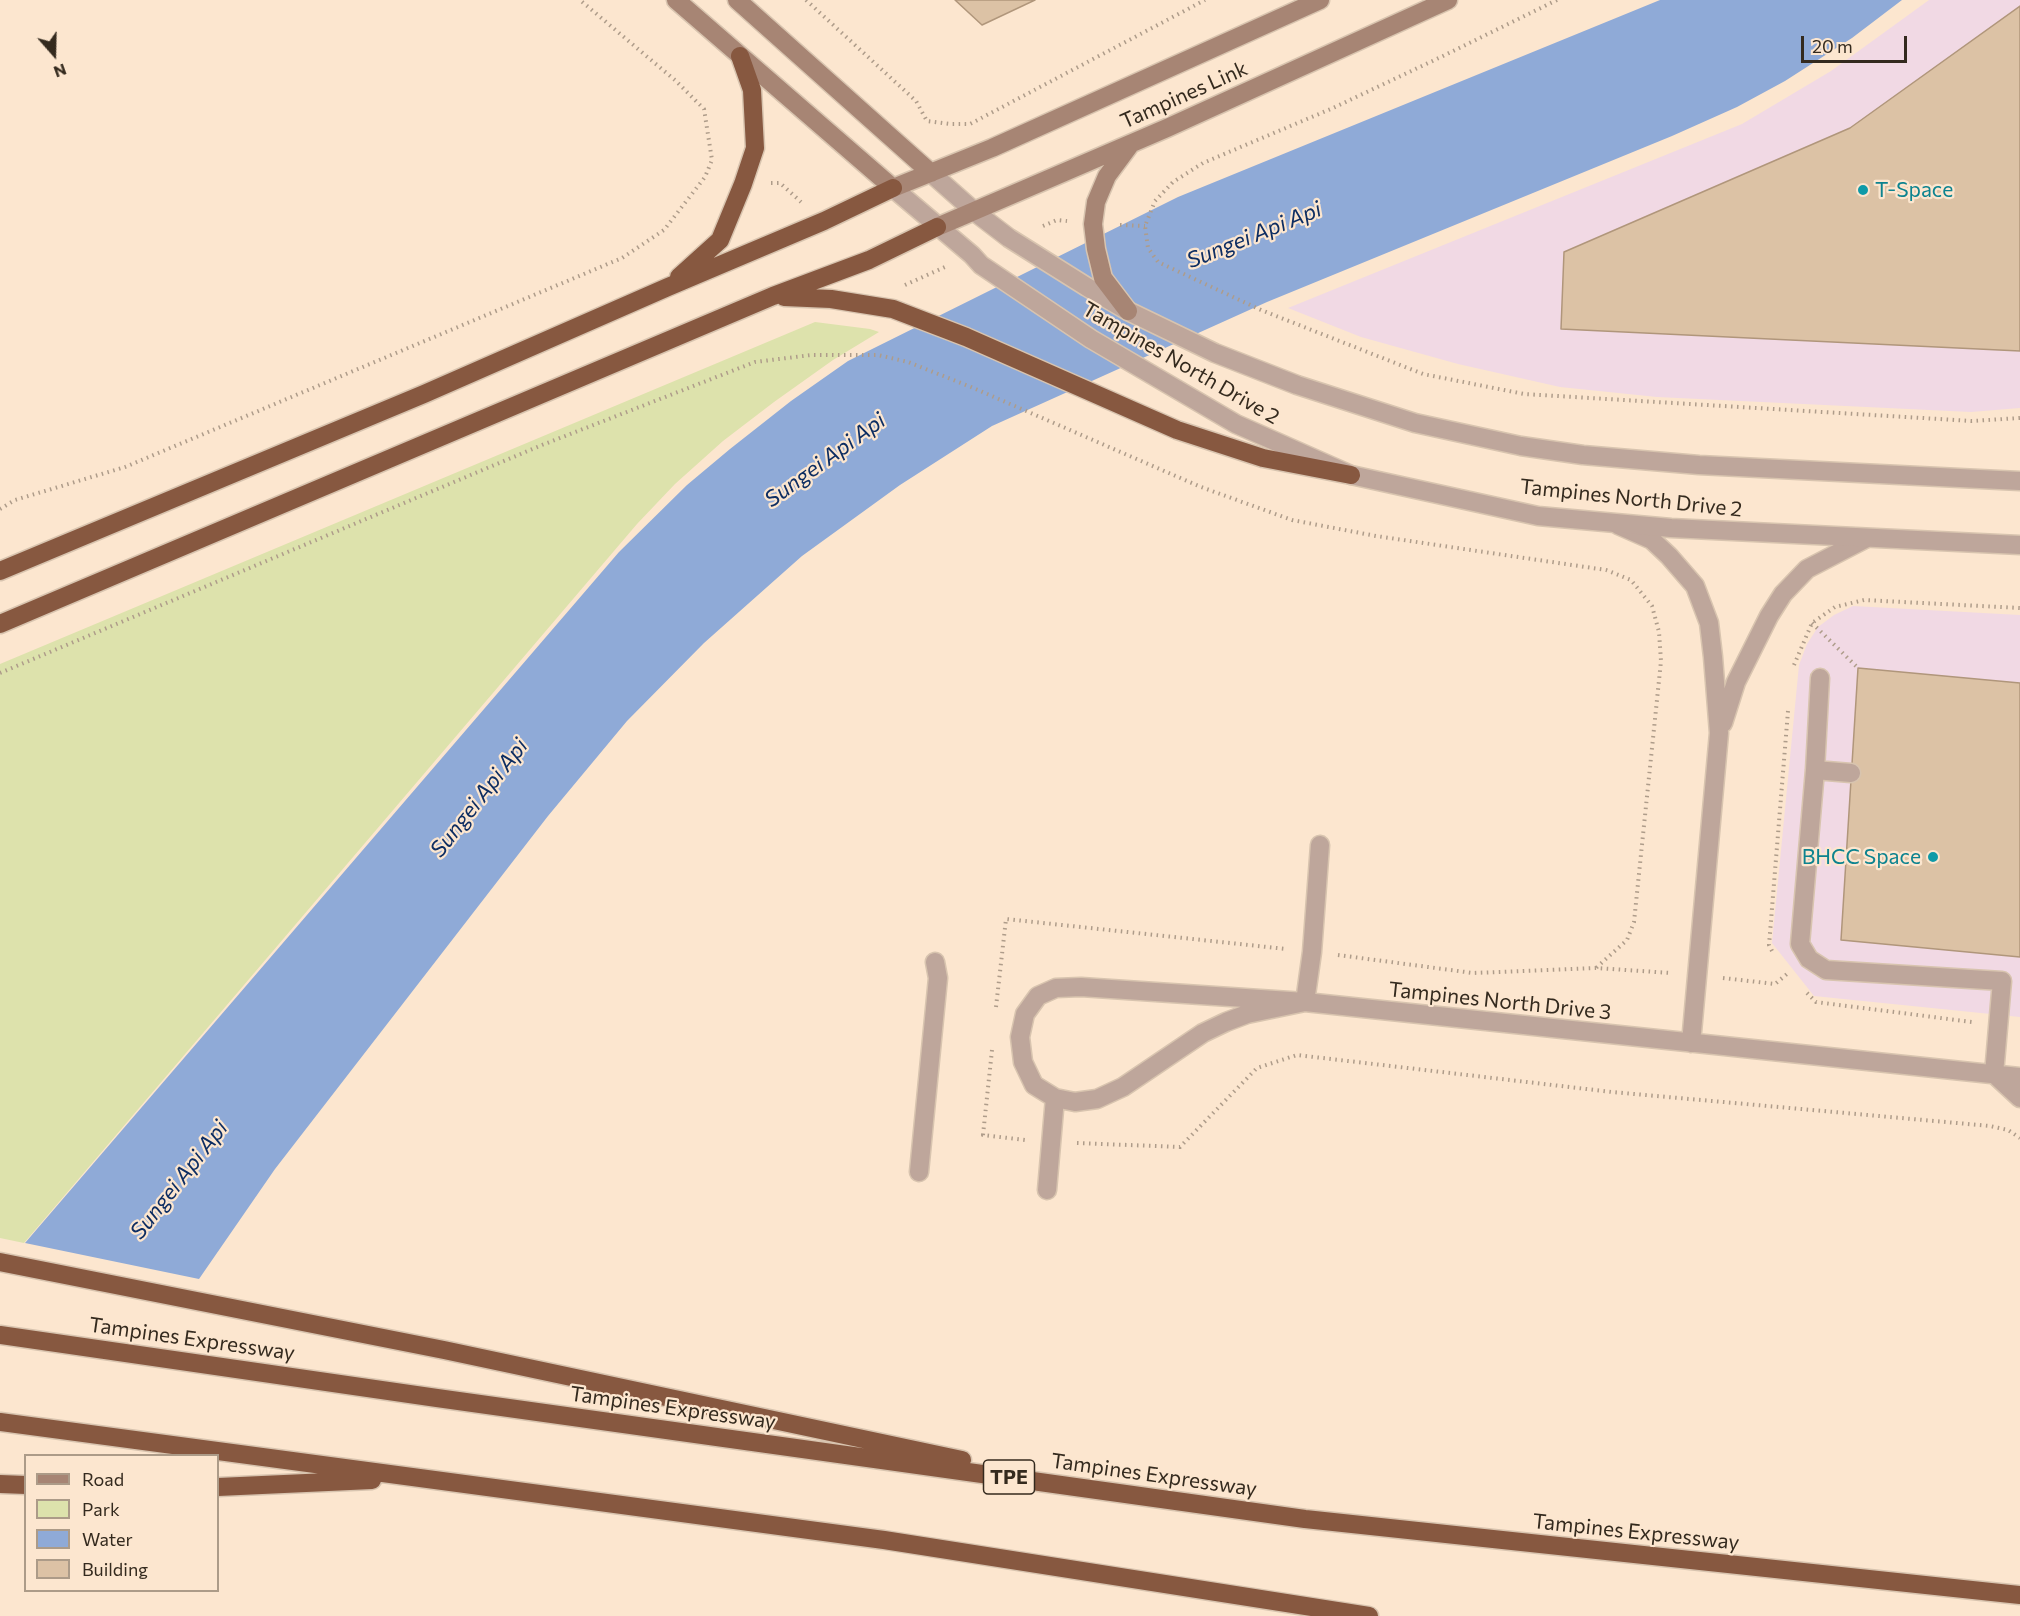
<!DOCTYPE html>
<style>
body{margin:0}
#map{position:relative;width:2020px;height:1616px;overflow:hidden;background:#fce6cf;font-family:Commissioner,sans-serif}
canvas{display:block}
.legend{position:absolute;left:24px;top:1454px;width:195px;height:138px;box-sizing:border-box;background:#fce6cf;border:2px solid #ac9b88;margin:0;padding:8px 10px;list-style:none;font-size:18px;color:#342a1e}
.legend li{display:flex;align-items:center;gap:12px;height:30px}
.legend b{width:30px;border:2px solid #ac9b88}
.north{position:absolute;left:24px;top:24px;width:60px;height:60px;-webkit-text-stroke:4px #fce6cf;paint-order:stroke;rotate:160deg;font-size:16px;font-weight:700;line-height:24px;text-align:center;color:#342a1e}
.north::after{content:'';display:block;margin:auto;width:21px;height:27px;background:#342a1e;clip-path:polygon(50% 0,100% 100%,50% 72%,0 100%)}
.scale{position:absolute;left:1801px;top:36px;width:106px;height:27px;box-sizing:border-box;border:3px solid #342a1e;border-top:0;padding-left:8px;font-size:18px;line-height:21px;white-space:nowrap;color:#342a1e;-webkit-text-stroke:4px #fce6cf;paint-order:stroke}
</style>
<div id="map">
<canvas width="2020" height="1616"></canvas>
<ul class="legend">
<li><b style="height:8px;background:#a78574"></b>Road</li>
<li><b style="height:16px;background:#dde2ac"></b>Park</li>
<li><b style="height:16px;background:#8faad7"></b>Water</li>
<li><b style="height:16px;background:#dcc2a5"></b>Building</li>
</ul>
<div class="north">N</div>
<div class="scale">20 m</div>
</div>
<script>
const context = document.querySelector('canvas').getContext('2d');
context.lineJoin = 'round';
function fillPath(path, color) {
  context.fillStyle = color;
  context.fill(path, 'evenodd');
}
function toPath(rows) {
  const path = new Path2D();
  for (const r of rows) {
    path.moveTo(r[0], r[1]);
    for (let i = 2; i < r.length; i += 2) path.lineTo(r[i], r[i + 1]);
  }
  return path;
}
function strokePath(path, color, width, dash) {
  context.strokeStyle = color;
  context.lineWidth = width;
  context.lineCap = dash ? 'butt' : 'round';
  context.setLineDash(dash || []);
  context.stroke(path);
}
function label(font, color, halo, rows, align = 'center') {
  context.font = font + ' Commissioner,sans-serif';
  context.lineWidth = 4.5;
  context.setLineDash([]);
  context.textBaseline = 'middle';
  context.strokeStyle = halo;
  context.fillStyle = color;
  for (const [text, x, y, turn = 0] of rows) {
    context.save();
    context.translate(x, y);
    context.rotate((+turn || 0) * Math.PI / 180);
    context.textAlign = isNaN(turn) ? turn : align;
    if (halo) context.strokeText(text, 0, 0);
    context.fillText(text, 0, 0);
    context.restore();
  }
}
fillPath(toPath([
 [1929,0,2020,0,2020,408,1971,412,1657,397,1560,387,1458,364,1361,337,1288,308,1742,124,1831,71],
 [1853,606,2020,615,2020,1017,1814,996,1772,943,1799,665,1807,644,1818,627,1834,615]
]), '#f1d9e4');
fillPath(toPath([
 [815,322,870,329,879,332,833,360,774,402,723,441,675,484,637,524,24,1243,0,1238,0,664]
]), '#dde2ac');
fillPath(toPath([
 [1660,0,1902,0,1852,38,1785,81,1737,107,1672,136,1267,302,992,426,900,485,802,556,704,643,627,721,548,816,275,1169,199,1279,25,1243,619,552,687,485,730,449,791,401,848,361,1178,197]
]), '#8faad7');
const building = toPath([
 [955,0,1035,0,982,25,955,0],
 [2020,6,2020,351,1561,329,1564,252,1850,128,2020,6],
 [1858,668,2020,683,2020,957,1841,940,1858,668]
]);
fillPath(building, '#dcc2a5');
strokePath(building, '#b0967b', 1.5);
const lane = toPath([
 [1618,525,1652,540,1669,556,1695,586,1709,623,1713,657,1719,733,1691,1043],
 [1820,678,1815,770,1800,944,1809,959,1826,970,2002,981,1994,1074],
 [1723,723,1736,682,1769,616,1783,594,1807,569,1865,539],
 [1815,770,1851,773],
 [1305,1002,1247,1014,1226,1022,1203,1033,1123,1087,1097,1099,1075,1102,1055,1098,1034,1085,1023,1062,1020,1037,1025,1014,1038,996,1056,988,1081,987,1305,1002,2020,1077],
 [1305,1002,1312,952,1320,845],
 [1994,1074,2020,1098],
 [919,1172,938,978,935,962],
 [1047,1190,1055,1098]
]);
const street = toPath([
 [931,173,975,212,1009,238,1087,287,1128,311,1215,353,1297,385,1415,423,1521,446,1583,455,1699,465,2020,481],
 [893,188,972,255,981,265,1091,339,1236,424,1351,475,1538,516,1671,528,2020,545]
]);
const secondary = toPath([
 [676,0,893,188,992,148,1320,0],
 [737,0,931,173],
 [937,227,1167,128,1448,0],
 [1128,311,1103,278,1096,249,1093,224,1096,202,1107,176,1130,145]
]);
const highway = toPath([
 [679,277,720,240,743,184,755,148,752,90,740,56],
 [784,297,831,299,893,309,966,337,1177,430,1263,458,1351,475],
 [0,571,424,394,668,287,824,221,893,188],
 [0,624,773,296,869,260,937,227],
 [0,1262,444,1350,962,1460],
 [0,1335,437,1398,1305,1519,2020,1595],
 [0,1422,884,1540,1369,1616],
 [0,1484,26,1485],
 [218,1487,372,1480]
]);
strokePath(lane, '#d8c4af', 21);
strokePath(street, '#d8c4af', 21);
strokePath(secondary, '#d8c4af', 21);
strokePath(highway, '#d8c4af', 21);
strokePath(toPath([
 [806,0,916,101,927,121,950,124,970,124,1205,0],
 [1557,0,1443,56,1333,108,1203,163,1173,182,1155,201,1145,226,1148,248,1158,262,1261,310,1423,374,1524,394,1972,421,2020,418],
 [771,183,780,183,801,202],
 [1120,225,1145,226],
 [1043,226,1057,220,1067,221],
 [905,285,945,267],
 [0,509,15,500,125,467,622,258,664,230,705,177,712,160,704,109,676,81,580,0],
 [1812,623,1858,668],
 [1794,665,1812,623,1835,607,1864,600,2020,608],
 [0,673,542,445,755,362,811,355,878,355,908,362,971,387,1201,487,1292,520,1376,536,1606,570,1631,580,1652,606,1659,632,1661,661,1634,922,1627,940,1596,968],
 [1772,951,1769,945,1788,711],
 [1338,955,1473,973,1596,968,1671,973],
 [1723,978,1775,984,1787,974],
 [1807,993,1816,1002,1972,1022],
 [996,1007,1006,919,1286,949],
 [992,1050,983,1135,1025,1140],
 [1077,1143,1180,1147,1257,1068,1297,1055,1612,1092,1990,1126,2008,1130,2020,1138]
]), '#ae9c8a', 4, [1.5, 4.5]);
strokePath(lane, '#bea69b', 18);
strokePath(street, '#bea69b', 18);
strokePath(secondary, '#a78574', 18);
strokePath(highway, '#875840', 18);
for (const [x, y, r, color] of [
 [1863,190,6,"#0f9aa8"],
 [1933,857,6,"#0f9aa8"]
]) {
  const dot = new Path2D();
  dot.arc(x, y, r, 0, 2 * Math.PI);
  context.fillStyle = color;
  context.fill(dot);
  strokePath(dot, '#fce6cf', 2);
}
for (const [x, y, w] of [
 [1009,1477,51]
]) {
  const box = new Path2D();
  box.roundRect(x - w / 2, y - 17, w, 34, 4.5);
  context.fillStyle = '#fce6cf';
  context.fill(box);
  strokePath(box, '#342a1e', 1.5);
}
label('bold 20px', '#342a1e', null, [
 ["TPE",1009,1477]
]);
label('21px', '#342a1e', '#fce6cf', [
 ["Tampines Link",1184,95,-24],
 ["Tampines North Drive 2",1181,363,30],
 ["Tampines North Drive 2",1631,498,6],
 ["Tampines North Drive 3",1500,1001,6],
 ["Tampines Expressway",192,1339,8],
 ["Tampines Expressway",673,1408,8],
 ["Tampines Expressway",1154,1475,8],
 ["Tampines Expressway",1636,1532,6]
]);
label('21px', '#0d838f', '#fce6cf', [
 ["T-Space",1875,190],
 ["BHCC Space",1921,857,"right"]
], 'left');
label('italic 22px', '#0d2d62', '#fce6cf', [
 ["Sungei Api Api",1254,235,-22],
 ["Sungei Api Api",825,460,-36],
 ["Sungei Api Api",479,798,-52],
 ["Sungei Api Api",179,1180,-52]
]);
</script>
